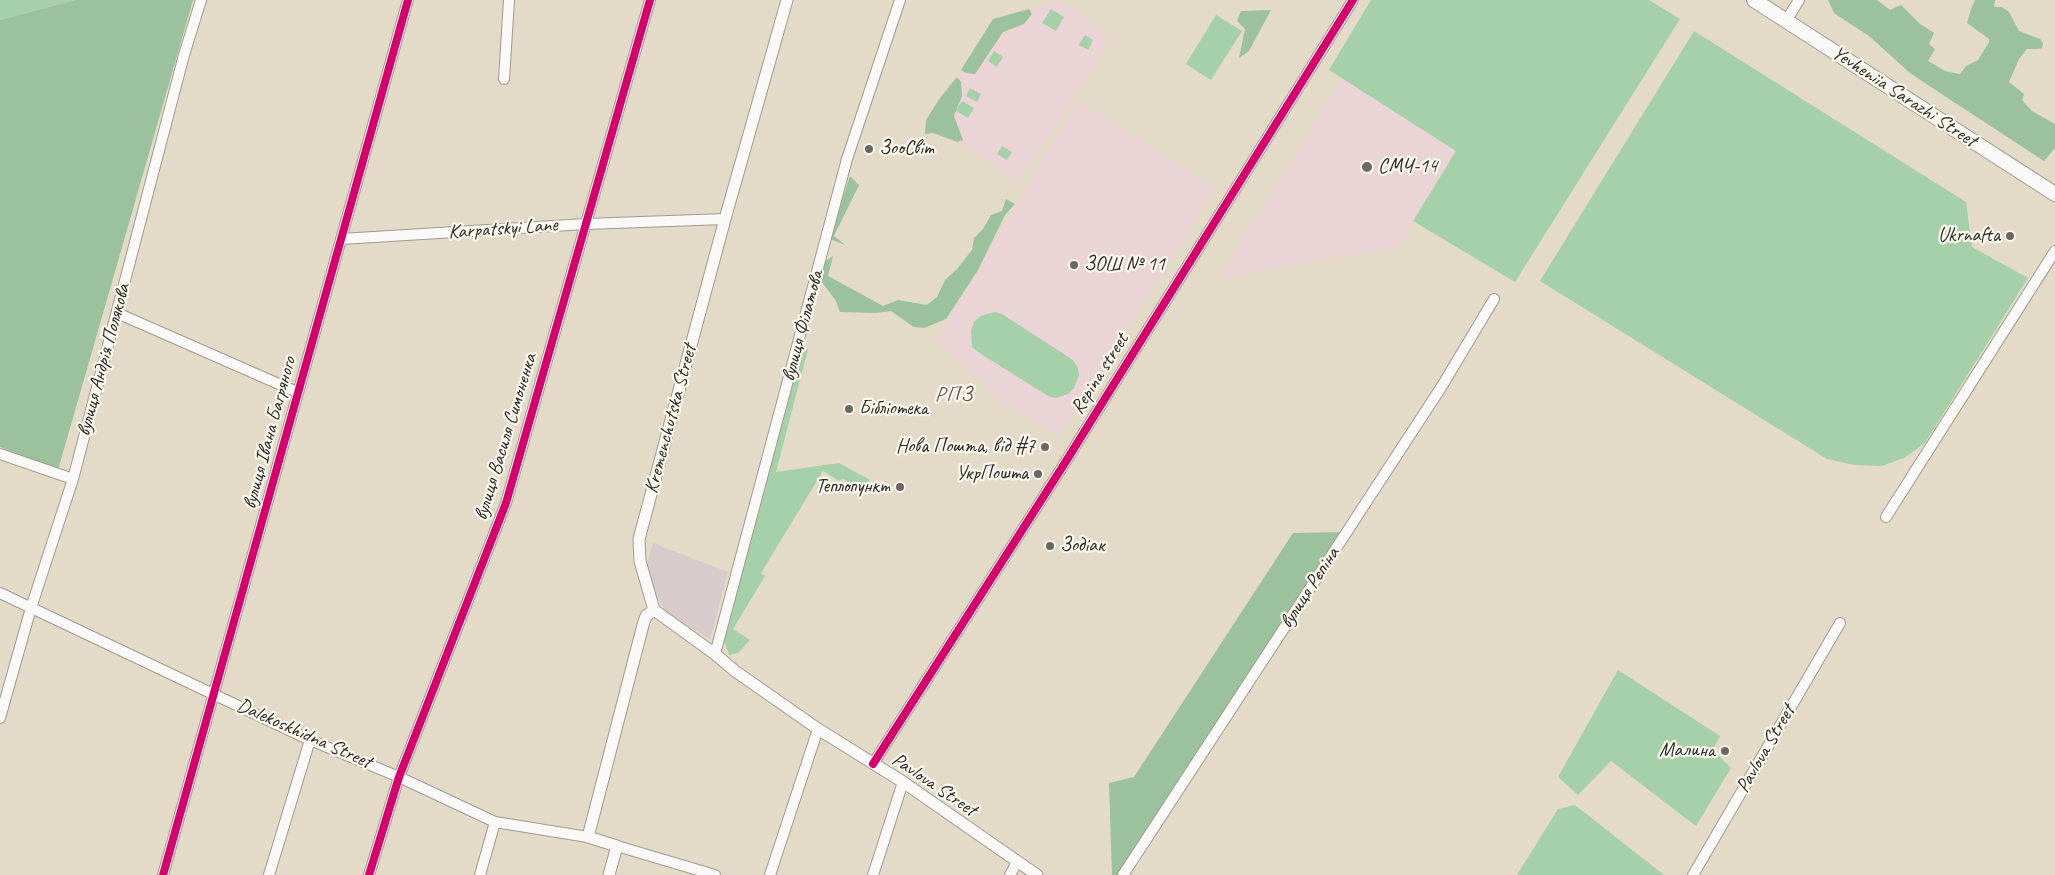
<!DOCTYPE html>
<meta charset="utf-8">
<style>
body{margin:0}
canvas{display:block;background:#e3dac7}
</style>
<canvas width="2055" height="875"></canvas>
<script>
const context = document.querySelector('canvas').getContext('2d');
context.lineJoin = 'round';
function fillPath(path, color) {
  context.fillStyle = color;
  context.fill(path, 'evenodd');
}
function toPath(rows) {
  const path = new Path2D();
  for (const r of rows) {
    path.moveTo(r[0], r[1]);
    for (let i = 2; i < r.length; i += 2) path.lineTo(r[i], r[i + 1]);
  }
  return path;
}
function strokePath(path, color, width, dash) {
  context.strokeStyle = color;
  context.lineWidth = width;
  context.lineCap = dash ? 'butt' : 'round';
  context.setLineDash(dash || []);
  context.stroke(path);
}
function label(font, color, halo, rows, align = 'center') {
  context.font = font + ' Caveat,sans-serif';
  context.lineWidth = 4.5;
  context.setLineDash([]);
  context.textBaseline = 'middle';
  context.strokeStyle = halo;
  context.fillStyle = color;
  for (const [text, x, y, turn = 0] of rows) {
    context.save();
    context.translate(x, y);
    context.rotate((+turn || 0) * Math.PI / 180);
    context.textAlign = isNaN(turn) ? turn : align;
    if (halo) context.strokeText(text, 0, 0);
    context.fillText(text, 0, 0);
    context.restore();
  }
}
fillPath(toPath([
 [1059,1,1101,27,1107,47,1019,182,930,124,993,19],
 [1343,79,1456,151,1398,247,1219,278],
 [1078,101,1215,189,1059,436,1001,402,971,369,936,342]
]), '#ebd4d6');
fillPath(toPath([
 [653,543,728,572,710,639,670,615,661,604,649,584,647,564]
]), '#d7cbcc');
fillPath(toPath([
 [0,0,75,0,0,20],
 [1371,0,1649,0,1680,19,1515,282,1413,221,1456,151,1329,70],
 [1051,9,1064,17,1056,31,1042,23],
 [1216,15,1242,31,1211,80,1186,64],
 [1694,31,1966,202,1972,247,2028,278,1925,443,1904,458,1882,466,1854,465,1827,459,1540,281],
 [1085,35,1093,40,1088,50,1079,45],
 [994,51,1003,57,997,67,988,61],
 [970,88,981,94,977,102,966,96],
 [962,101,974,108,968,118,956,111],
 [1002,146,1012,152,1007,160,997,154],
 [995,312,1002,314,1073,360,1078,368,1079,375,1074,388,1068,394,1055,398,1048,396,978,352,972,347,971,330,974,322,980,316],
 [808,349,776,472,839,463,870,480,864,491,843,479,839,481,823,471,761,573,765,576,733,629,750,640,738,653,729,655,723,638,799,353],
 [1618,670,1720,736,1713,750,1731,768,1696,826,1611,761,1578,795,1558,777],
 [1575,805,1664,875,1517,875,1558,809]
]), '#a6d1a8');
fillPath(toPath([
 [75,0,193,0,58,470,0,447,0,20],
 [1828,0,1877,0,1890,10,1901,5,1920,24,1934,33,1929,44,1935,49,1928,61,1945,71,1960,74,1966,66,1978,60,1989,42,1989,39,1967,23,1971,9,1975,0,1995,0,1994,7,2002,7,2009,12,2019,31,2040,39,2043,43,2042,48,2038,49,2027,49,2019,59,2009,82,2024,94,2022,100,2032,111,2055,124,2055,148,2044,161,1940,93,1910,73,1869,36,1834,13],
 [1029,9,1032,14,1024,24,1003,32,975,74,966,73,961,70,993,19],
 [1271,10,1249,51,1239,58,1245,29,1237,21,1241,11],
 [957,77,961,82,962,96,954,116,963,140,958,142,933,133,925,134,926,120,940,98],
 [850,176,859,185,834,236,845,245,830,239],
 [1006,199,1015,204,1005,215,978,270,946,319,924,328,914,327,891,311,876,313,840,312,836,301,819,278,823,263,833,256,828,276,883,306,898,300,927,305,937,297,945,280,957,269,972,250,974,238,983,229,991,215,1002,211],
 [1347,532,1123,875,1112,875,1109,783,1134,777,1293,533]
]), '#9bc29c');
const minor = toPath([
 [1786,21,1799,0],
 [504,79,509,0],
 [341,239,586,224,725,219],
 [117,313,297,392],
 [0,454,73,479],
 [1886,517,2055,251],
 [0,593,310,740,399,777,495,822,588,837],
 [715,654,847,159,900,0],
 [0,718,31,608,73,479,184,55,201,0],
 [873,764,1063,466,1353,0],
 [617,846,715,875],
 [163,875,408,0],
 [269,875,310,740],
 [369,875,399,777,506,503,650,0],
 [480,875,495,822],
 [770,875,818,729],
 [873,875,903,782],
 [1010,875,1017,862],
 [1123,875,1442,386,1494,299],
 [1693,875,1840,623]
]);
const tertiary = toPath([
 [654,610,715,654,735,671,818,729,903,782,1037,875],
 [609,875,617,846,588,837,643,625,646,616,654,610,640,561,639,539,725,219,787,0]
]);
const secondary = toPath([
 [1754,0,2055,194]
]);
strokePath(minor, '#a09b90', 12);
strokePath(tertiary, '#a09b90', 13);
strokePath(secondary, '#a09b90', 16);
strokePath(minor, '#fbf9f7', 10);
strokePath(tertiary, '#fbf9f7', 11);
strokePath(secondary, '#fbf9f7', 14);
strokePath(toPath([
 [873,764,1063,466,1353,0],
 [163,875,408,0],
 [369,875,399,777,506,503,650,0]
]), '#d6006c', 8);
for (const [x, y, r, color] of [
 [869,149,5,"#6b6862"],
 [1367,167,6,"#6b6862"],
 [2010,236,5,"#6b6862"],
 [1074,265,5,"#6b6862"],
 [849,409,5,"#6b6862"],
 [1045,447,5,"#6b6862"],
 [1038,474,5,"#6b6862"],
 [900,487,5,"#6b6862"],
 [1050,546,5,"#6b6862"],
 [1725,751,5,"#6b6862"]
]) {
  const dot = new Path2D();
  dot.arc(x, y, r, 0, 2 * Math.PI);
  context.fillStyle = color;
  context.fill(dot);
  strokePath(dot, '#fbf7ec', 2);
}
label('20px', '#2b2b2b', '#fbf7ec', [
 ["Yevheniia Sarazhi Street",1904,97,33],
 ["Karpatskyi Lane",503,229,-4],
 ["вулиця Філатова",803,326,-75],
 ["вулиця Андрія Полякова",104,360,-75],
 ["Repina street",1100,374,-58],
 ["Kremenchutska Street",671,419,-75],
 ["вулиця Івана Багряного",270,433,-75],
 ["вулиця Василя Симоненка",506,437,-73],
 ["вулиця Рєпіна",1310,588,-57],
 ["Dalekoskhidna Street",304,734,24],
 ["Pavlova Street",1766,749,-60],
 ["Pavlova Street",934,785,34]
]);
label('20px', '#2b2b2b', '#fbf7ec', [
 ["ЗооСвiт",879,149],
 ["СМЧ-14",1378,167],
 ["Ukrnafta",2000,236,"right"],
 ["ЗОШ № 11",1084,265],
 ["Бібліотека",859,409],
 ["Нова Пошта, від #7",1035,447,"right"],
 ["УкрПошта",1028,474,"right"],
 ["Теплопункт",890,487,"right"],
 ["Зодіак",1060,546],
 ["Малина",1715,751,"right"]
], 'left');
context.letterSpacing = '1px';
label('22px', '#6b5760', '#fbf7ec', [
 ["РПЗ",954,395]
]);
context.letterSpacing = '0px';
</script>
